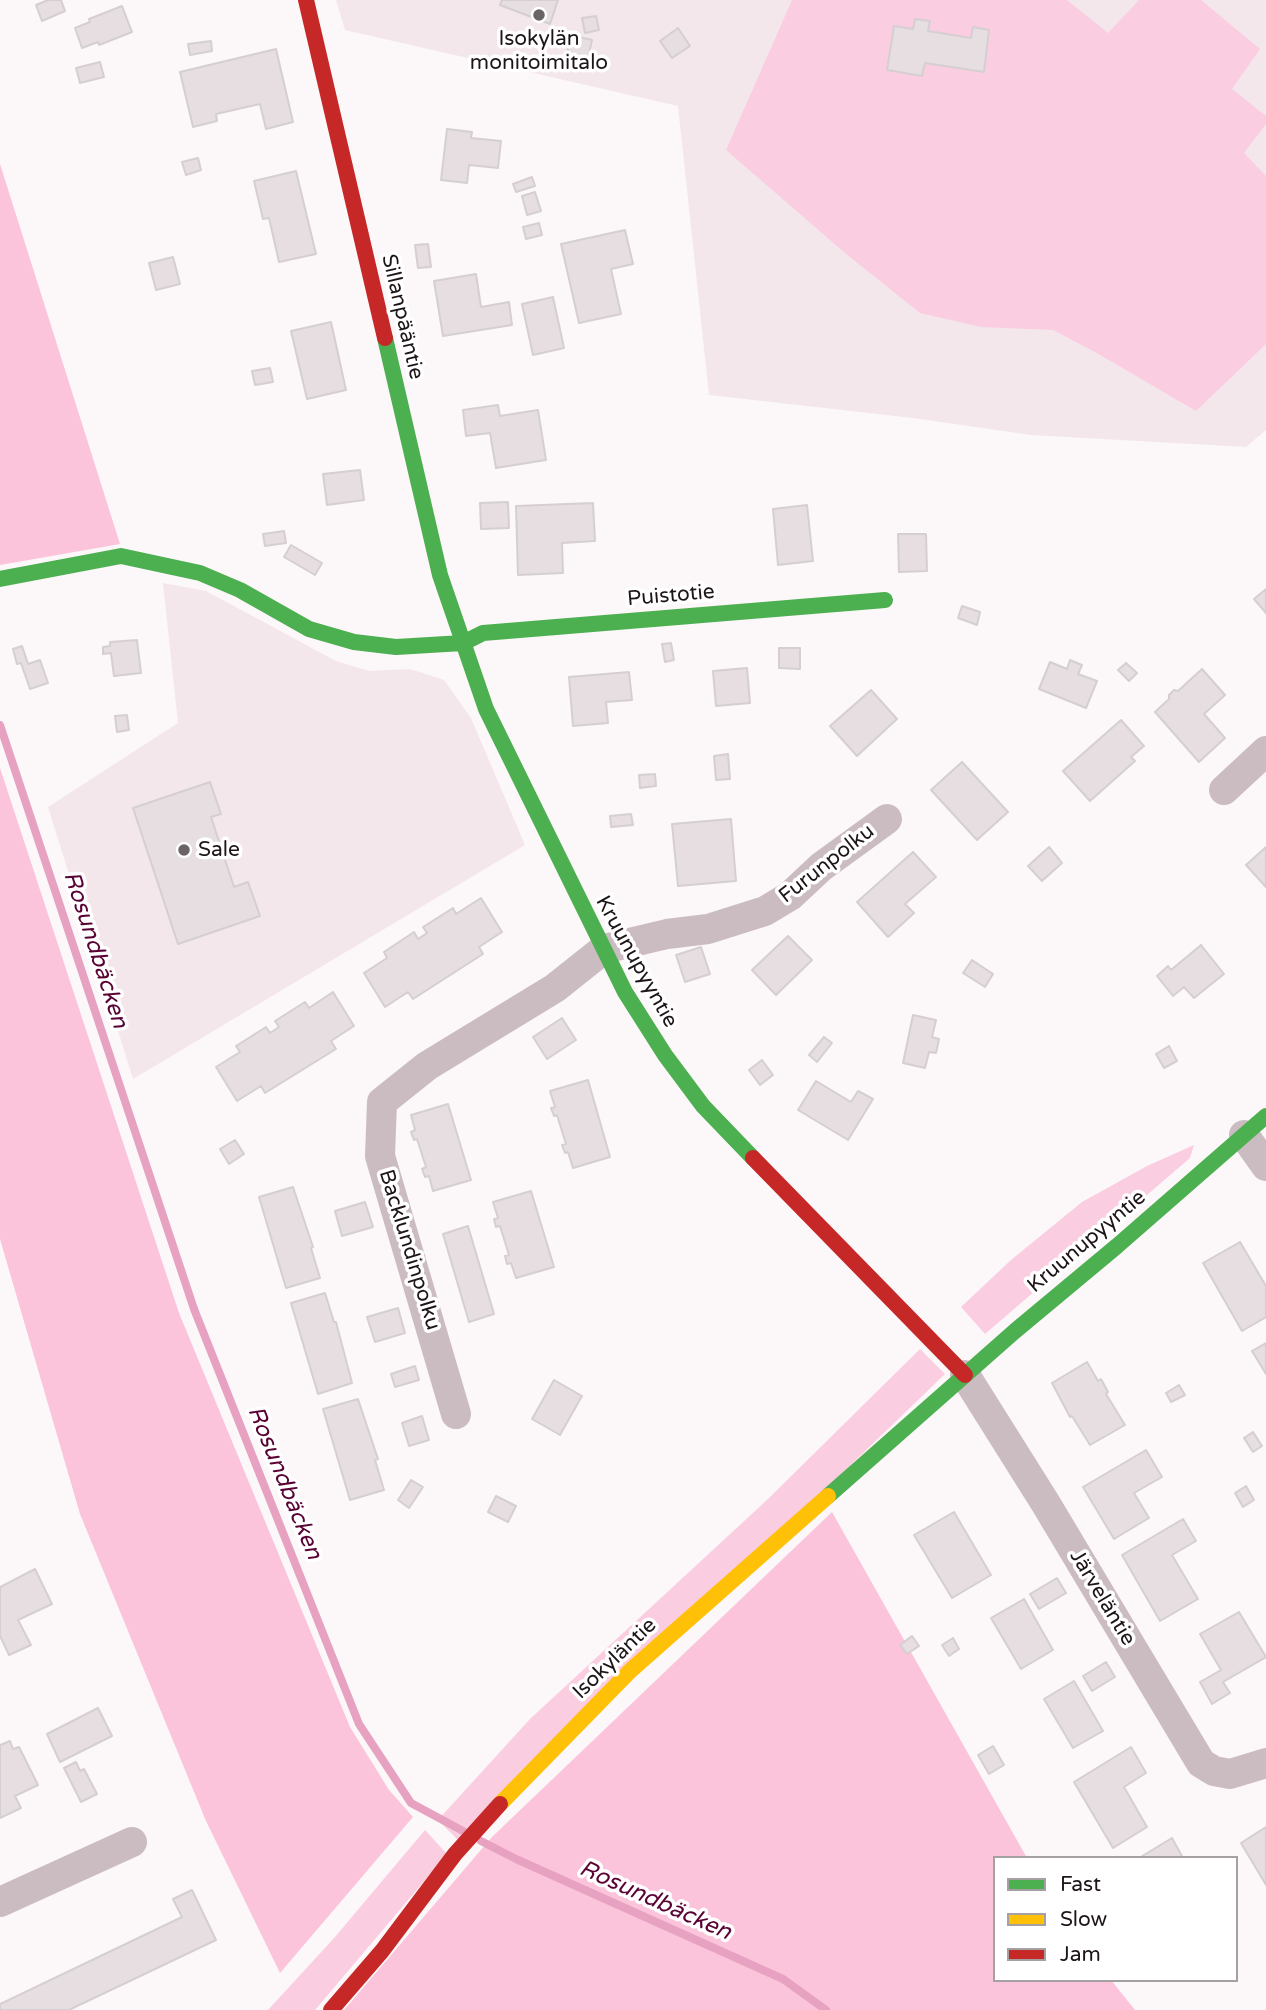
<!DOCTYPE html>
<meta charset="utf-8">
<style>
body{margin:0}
#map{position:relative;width:1266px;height:2010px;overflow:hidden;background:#fcf7f9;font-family:"Varela Round",sans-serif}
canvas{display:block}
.legend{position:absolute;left:993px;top:1856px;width:245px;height:126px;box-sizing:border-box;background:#fff;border:2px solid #a5a1a3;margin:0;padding:9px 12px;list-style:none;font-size:21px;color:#1d1518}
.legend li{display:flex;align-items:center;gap:14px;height:35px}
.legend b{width:35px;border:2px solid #a5a1a3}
</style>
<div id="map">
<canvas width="1266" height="2010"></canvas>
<ul class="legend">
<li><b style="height:9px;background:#4caf50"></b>Fast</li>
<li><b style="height:9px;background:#ffc107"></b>Slow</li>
<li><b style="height:9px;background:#c62828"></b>Jam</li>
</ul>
</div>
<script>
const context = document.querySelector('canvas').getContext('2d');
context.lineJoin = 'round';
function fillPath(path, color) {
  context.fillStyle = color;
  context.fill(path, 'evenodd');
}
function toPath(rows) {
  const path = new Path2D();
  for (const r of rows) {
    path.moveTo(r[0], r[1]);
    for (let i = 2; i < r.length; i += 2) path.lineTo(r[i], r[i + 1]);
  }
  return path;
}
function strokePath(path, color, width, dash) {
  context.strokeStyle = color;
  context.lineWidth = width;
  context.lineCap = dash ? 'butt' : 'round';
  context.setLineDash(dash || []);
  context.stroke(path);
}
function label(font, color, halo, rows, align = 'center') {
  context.font = font + ' "Varela Round",sans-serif';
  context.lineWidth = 7;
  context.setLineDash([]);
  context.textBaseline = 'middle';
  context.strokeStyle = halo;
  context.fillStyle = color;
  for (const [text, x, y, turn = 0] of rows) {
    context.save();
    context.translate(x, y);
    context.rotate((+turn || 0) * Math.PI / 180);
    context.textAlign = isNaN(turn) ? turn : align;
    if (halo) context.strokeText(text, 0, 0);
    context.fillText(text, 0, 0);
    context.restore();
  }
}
fillPath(toPath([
 [336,0,1266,0,1266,430,1246,447,1031,435,913,418,709,395,678,106,345,30],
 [163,583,206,591,336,661,369,671,410,669,444,680,471,718,525,845,133,1079,48,807,178,723]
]), '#f4e7ec');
fillPath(toPath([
 [792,0,1067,0,1108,33,1139,0,1201,0,1260,49,1232,89,1266,116,1266,124,1244,153,1266,176,1266,344,1196,411,1095,352,1053,330,981,327,920,313,845,253,726,150],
 [1194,1145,1190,1158,985,1334,961,1307,1011,1260,1082,1202,1147,1166],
 [920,1349,945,1374,460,1842,438,1820,530,1719,768,1499],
 [425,1830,447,1854,315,2010,268,2010,335,1937]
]), '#fbcde0');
fillPath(toPath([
 [0,164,120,544,0,565],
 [0,768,179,1313,350,1727,389,1790,413,1817,280,1973,206,1821,80,1514,0,1239],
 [832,1512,1027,1858,995,1858,995,1980,1111,1980,1135,2010,344,2010,492,1837]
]), '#fbc4db');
strokePath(toPath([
 [0,725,194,1309,359,1724,411,1803,463,1831],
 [481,1841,516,1859,783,1979,826,2010]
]), '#e6a2c0', 8);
const building = toPath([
 [48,0,61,0,65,11,42,21,36,5,48,0],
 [502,0,558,0,550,24,500,5,502,0],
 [122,6,132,32,99,45,98,42,82,48,75,28,90,22,89,19,122,6],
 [596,16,599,30,585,33,582,18,596,16],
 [915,19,930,21,928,31,971,38,973,27,989,30,984,72,925,63,922,76,887,70,894,26,913,29,915,19],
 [678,28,690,46,672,58,660,41,678,28],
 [571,35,592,40,587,62,566,57,571,35],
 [211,41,212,51,190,55,188,44,211,41],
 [276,49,293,122,266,129,260,104,216,114,217,121,193,127,180,72,276,49],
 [100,62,104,77,80,83,76,68,100,62],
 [447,129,472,132,471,138,501,141,498,168,469,165,467,183,441,180,447,129],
 [198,158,201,170,186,175,182,162,198,158],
 [296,171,316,254,279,262,269,218,263,219,254,181,296,171],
 [532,177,535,186,516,192,513,184,532,177],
 [535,192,541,211,527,215,522,196,535,192],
 [539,223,542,235,526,239,523,227,539,223],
 [625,230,633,264,611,269,621,314,579,323,561,244,625,230],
 [428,244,431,267,418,268,415,245,428,244],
 [173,257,180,284,156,290,149,263,173,257],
 [476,274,481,307,509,302,512,325,443,336,434,281,476,274],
 [553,297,564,348,533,355,522,304,553,297],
 [331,322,346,390,307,399,291,331,331,322],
 [270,368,273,382,255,385,252,371,270,368],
 [498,405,500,416,538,410,546,460,496,468,490,433,466,436,463,410,498,405],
 [360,470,364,500,327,505,323,474,360,470],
 [508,502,509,528,481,529,480,503,508,502],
 [593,503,595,541,562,543,563,573,518,575,516,506,593,503],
 [807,505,813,561,778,565,773,509,807,505],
 [284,531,286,543,265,546,263,534,284,531],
 [898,534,926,534,927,571,899,572,898,534],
 [291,545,322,563,315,575,284,557,291,545],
 [1266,589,1266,613,1254,599,1266,589],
 [962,606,980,612,977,625,958,618,962,606],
 [137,640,141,673,114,676,111,653,103,654,103,647,110,646,110,642,137,640],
 [671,643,674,660,665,662,662,644,671,643],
 [22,646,28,664,40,660,48,683,30,689,21,663,17,664,13,649,22,646],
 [779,648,800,648,800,669,779,668,779,648],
 [1070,660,1082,665,1078,674,1097,681,1086,708,1039,689,1050,662,1067,669,1070,660],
 [1126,663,1137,673,1129,681,1118,670,1126,663],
 [747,668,750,703,716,706,713,671,747,668],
 [1202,669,1225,695,1204,714,1225,738,1199,762,1155,712,1169,699,1169,695,1174,690,1178,691,1202,669],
 [629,672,632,700,606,702,608,723,573,726,569,677,629,672],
 [871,690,897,719,857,756,830,726,871,690],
 [127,715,129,730,117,732,115,716,127,715],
 [1121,720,1144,746,1131,757,1135,761,1090,801,1063,771,1121,720],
 [728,754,730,779,716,780,714,756,728,754],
 [962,762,1008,812,977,840,931,790,962,762],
 [655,774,656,786,640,788,639,775,655,774],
 [210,782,221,814,211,817,234,887,248,882,260,916,178,944,133,808,210,782],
 [631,814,633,825,611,827,610,816,631,814],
 [731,819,736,881,678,886,672,824,731,819],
 [1049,847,1062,863,1042,881,1028,866,1049,847],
 [1266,847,1266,887,1246,865,1266,847],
 [913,852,936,877,905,904,914,913,888,937,857,902,913,852],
 [481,898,502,932,479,947,483,954,413,999,408,992,385,1007,364,973,387,958,384,952,414,932,418,939,427,933,423,927,453,908,456,914,481,898],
 [788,936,812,960,776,995,752,970,788,936],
 [1201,945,1224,974,1194,998,1184,987,1173,996,1157,976,1168,966,1171,970,1201,945],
 [701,947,710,974,685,982,676,955,701,947],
 [972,960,993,974,985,987,963,973,972,960],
 [333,992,354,1026,331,1041,336,1049,265,1093,261,1086,237,1101,216,1067,240,1052,236,1046,266,1027,270,1033,279,1027,275,1021,305,1002,309,1008,333,992],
 [913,1015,936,1020,932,1037,939,1039,936,1053,929,1052,925,1068,903,1063,913,1015],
 [562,1018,576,1040,547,1059,533,1037,562,1018],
 [824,1037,832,1043,817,1062,809,1055,824,1037],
 [1169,1046,1177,1061,1164,1068,1156,1054,1169,1046],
 [762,1060,773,1075,760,1085,749,1070,762,1060],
 [588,1080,610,1157,573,1168,568,1152,565,1153,562,1145,566,1144,557,1115,554,1116,551,1108,555,1107,550,1091,588,1080],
 [816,1081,851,1102,858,1091,873,1099,848,1140,798,1110,816,1081],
 [448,1104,471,1180,433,1191,429,1176,425,1177,422,1169,426,1167,417,1139,414,1140,411,1132,415,1130,411,1115,448,1104],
 [235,1140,244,1154,229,1164,220,1149,235,1140],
 [293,1187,313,1247,311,1248,320,1278,286,1288,259,1197,293,1187],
 [531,1191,554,1267,516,1278,511,1263,507,1264,505,1256,509,1255,500,1226,496,1227,494,1219,498,1218,493,1202,531,1191],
 [365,1202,373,1227,342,1236,335,1211,365,1202],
 [468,1226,494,1314,469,1322,443,1234,468,1226],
 [1240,1242,1266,1286,1266,1317,1242,1331,1203,1263,1240,1242],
 [325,1293,334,1322,336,1322,352,1383,318,1394,291,1303,325,1293],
 [398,1308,405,1333,375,1342,367,1317,398,1308],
 [1266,1343,1266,1374,1252,1351,1266,1343],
 [1087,1362,1098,1381,1101,1379,1108,1392,1106,1394,1125,1425,1090,1445,1072,1416,1070,1417,1052,1383,1087,1362],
 [415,1366,419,1380,395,1387,391,1374,415,1366],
 [554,1380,582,1396,560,1435,532,1419,554,1380],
 [1179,1385,1185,1395,1171,1402,1166,1393,1179,1385],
 [358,1399,378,1459,375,1460,384,1490,350,1500,323,1409,358,1399],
 [422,1416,429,1440,409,1446,402,1423,422,1416],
 [1253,1432,1262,1446,1253,1452,1244,1438,1253,1432],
 [1146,1450,1162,1477,1134,1493,1149,1518,1114,1539,1083,1487,1146,1450],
 [411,1480,423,1487,409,1508,398,1500,411,1480],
 [1246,1486,1254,1500,1243,1507,1235,1493,1246,1486],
 [496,1496,516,1506,508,1522,488,1512,496,1496],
 [954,1512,991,1575,952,1598,914,1535,954,1512],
 [1183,1519,1196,1541,1172,1555,1198,1599,1160,1621,1122,1555,1183,1519],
 [35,1569,52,1604,18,1620,31,1645,9,1655,0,1636,0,1587,35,1569],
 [1057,1578,1066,1593,1039,1609,1030,1594,1057,1578],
 [1024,1599,1053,1650,1021,1669,991,1618,1024,1599],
 [1239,1612,1266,1657,1223,1682,1230,1693,1212,1704,1200,1682,1221,1670,1200,1634,1239,1612],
 [912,1636,919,1646,907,1654,900,1645,912,1636],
 [953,1638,959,1649,949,1656,942,1645,953,1638],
 [1106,1662,1115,1677,1092,1691,1083,1676,1106,1662],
 [1074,1681,1103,1731,1073,1748,1044,1699,1074,1681],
 [98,1708,112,1736,60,1762,47,1734,98,1708],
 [10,1741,13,1749,19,1747,38,1785,15,1796,21,1808,0,1818,0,1745,10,1741],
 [993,1746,1004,1765,989,1774,978,1755,993,1746],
 [1131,1747,1146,1773,1124,1787,1147,1827,1113,1848,1074,1782,1131,1747],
 [76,1762,80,1771,84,1769,97,1794,81,1802,64,1768,76,1762],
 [1266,1827,1266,1885,1241,1843,1266,1827],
 [1172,1838,1183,1858,1139,1858,1172,1838],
 [192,1890,216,1940,69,2010,0,2010,0,2004,182,1917,173,1899,192,1890]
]);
fillPath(building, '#e6dee1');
strokePath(building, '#d5cfd1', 2);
strokePath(toPath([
 [1224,790,1266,751],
 [1244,1135,1266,1166],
 [965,1375,1046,1504,1201,1763,1214,1771,1230,1774,1266,1763],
 [456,1414,380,1156,382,1102,427,1066,555,988,604,949,667,934,708,929,765,911,790,896,821,867,887,819],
 [0,1902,132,1842]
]), '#cbbcc2', 30);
strokePath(toPath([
 [385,338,440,575,486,709,625,992,665,1055,703,1106,753,1158],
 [0,579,121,556,200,573,240,590,309,629,354,642,396,647,463,643,483,633,885,600],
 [828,1496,1015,1331,1117,1246,1266,1116]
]), '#4caf50', 16);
strokePath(toPath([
 [500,1804,630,1671,828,1496]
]), '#ffc107', 16);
strokePath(toPath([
 [306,0,385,338],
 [753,1158,965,1375],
 [331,2010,382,1951,455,1854,500,1804]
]), '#c62828', 16);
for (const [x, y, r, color] of [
 [539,15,7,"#6b6467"],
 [184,850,7,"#6b6467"]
]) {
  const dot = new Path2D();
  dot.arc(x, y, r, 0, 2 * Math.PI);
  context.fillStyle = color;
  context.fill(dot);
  strokePath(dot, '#fff', 2.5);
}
label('21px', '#1d1518', '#fff', [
 ["Isokylän",539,39],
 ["monitoimitalo",539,63],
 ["Sale",198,850,"left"]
]);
label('21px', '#1d1518', '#fff', [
 ["Sillanpääntie",402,317,77],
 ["Puistotie",671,596,-5],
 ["Furunpolku",827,864,-38],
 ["Kruunupyyntie",636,962,61],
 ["Kruunupyyntie",1087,1242,-40],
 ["Backlundinpolku",409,1250,73],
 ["Järveläntie",1102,1598,59],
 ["Isokyläntie",615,1659,-44]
]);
label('italic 23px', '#590234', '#fff', [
 ["Rosundbäcken",95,950,72],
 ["Rosundbäcken",284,1483,68],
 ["Rosundbäcken",655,1901,24]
]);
</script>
